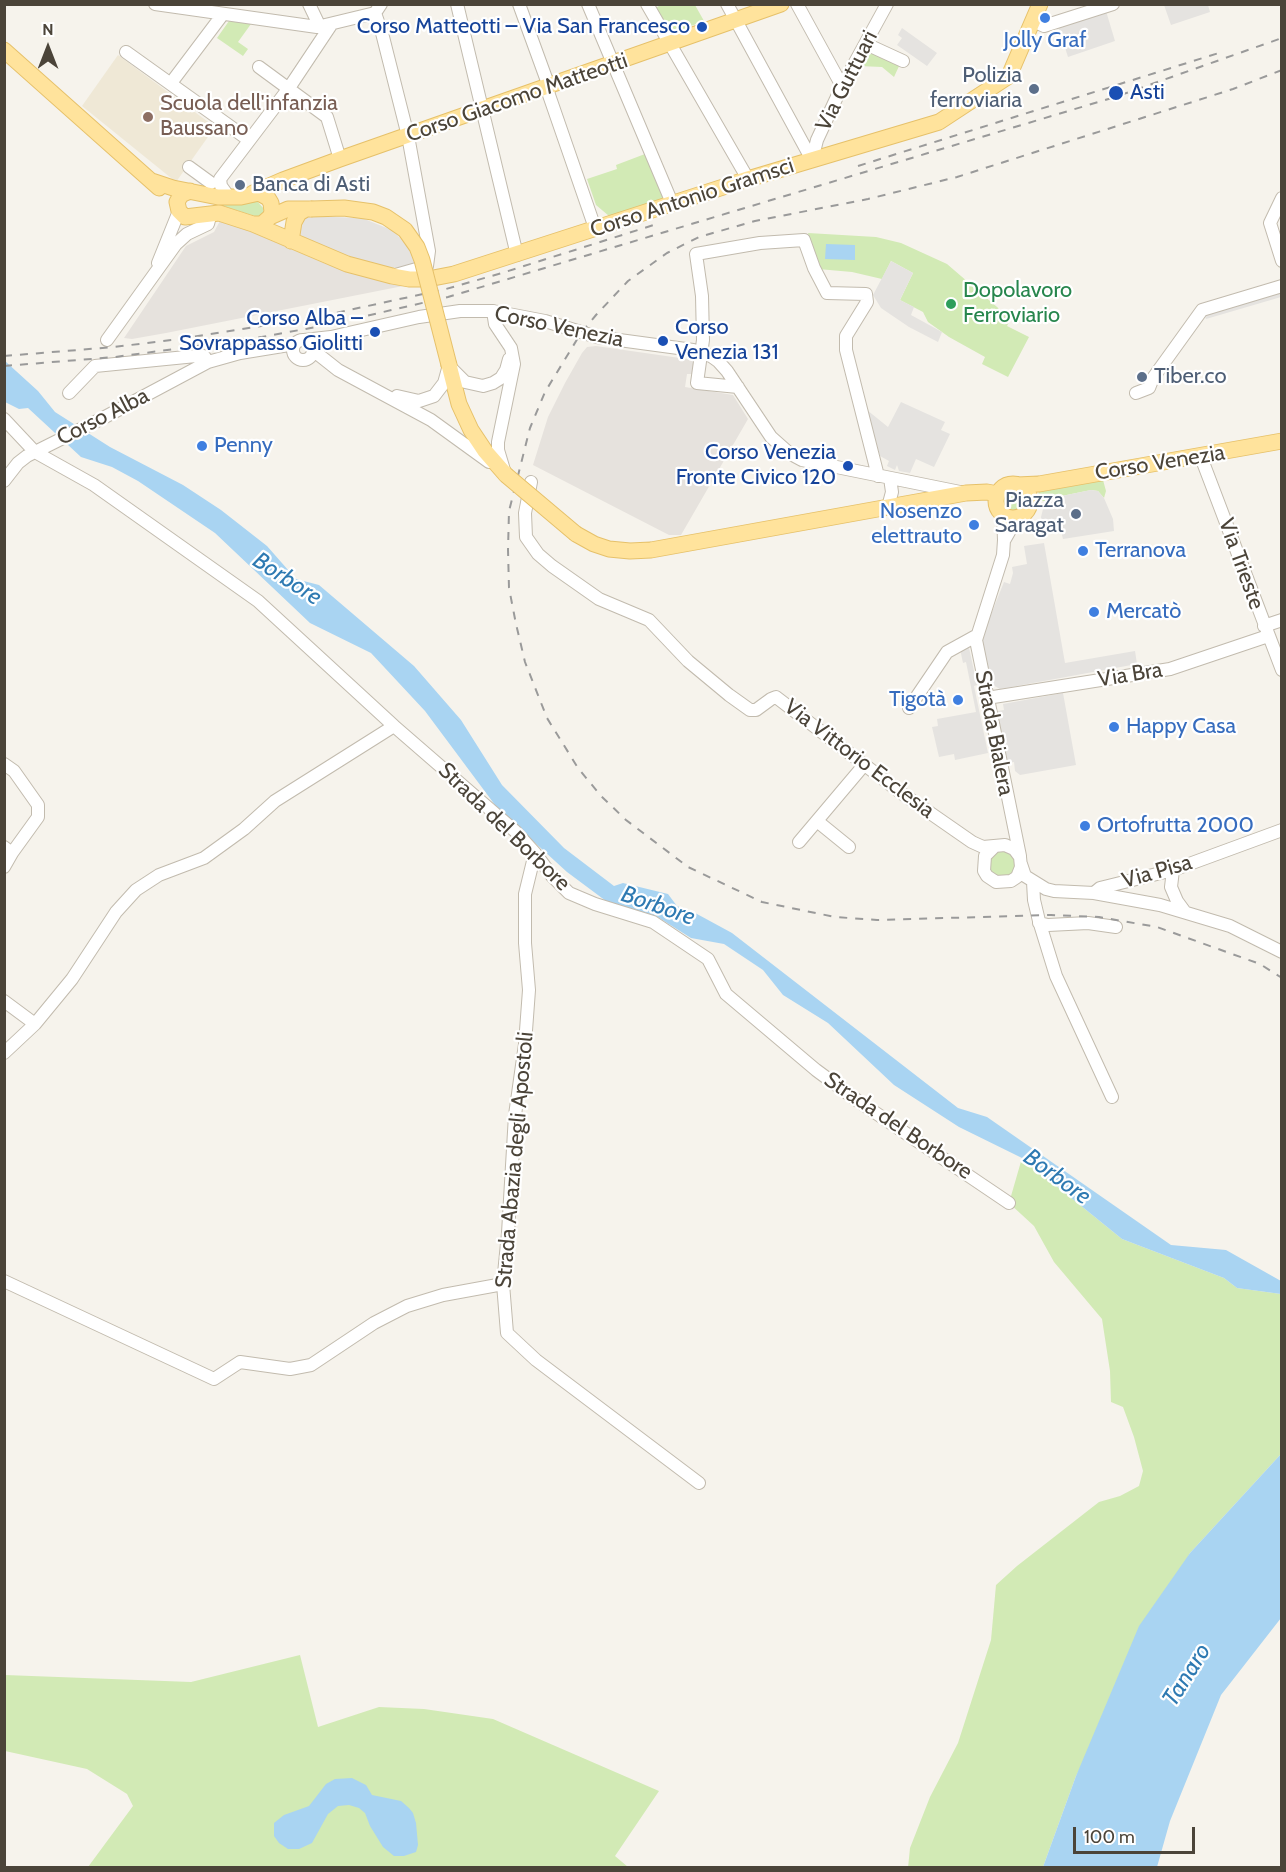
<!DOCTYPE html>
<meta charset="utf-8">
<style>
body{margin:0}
#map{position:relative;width:1286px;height:1872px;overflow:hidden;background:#f6f3ec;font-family:Cabin,sans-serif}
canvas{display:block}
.frame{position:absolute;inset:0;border:6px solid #4b4439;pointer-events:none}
.north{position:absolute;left:18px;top:18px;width:60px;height:60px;-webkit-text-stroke:4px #fff;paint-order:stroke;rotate:0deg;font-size:16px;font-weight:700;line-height:24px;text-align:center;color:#4b4439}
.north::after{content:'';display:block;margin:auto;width:21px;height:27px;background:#4b4439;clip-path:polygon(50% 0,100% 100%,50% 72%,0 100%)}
.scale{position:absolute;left:1073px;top:1827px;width:122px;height:27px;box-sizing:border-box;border:3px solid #4b4439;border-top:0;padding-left:8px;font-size:18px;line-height:21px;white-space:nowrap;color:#4b4439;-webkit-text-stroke:4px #fff;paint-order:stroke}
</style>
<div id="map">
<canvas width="1286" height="1872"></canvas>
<div class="frame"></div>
<div class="north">N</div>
<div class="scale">100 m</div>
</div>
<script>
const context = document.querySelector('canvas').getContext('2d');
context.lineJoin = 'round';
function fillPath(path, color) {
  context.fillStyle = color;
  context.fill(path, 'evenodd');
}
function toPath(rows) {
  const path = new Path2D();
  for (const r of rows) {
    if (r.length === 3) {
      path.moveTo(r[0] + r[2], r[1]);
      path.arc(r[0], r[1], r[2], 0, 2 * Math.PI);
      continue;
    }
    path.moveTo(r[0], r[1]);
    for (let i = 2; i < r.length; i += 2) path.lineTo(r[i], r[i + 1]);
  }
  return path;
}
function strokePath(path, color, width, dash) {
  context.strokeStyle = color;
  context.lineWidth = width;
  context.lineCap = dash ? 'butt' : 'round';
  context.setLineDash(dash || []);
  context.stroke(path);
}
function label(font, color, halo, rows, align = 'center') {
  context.font = font + ' Cabin,sans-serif';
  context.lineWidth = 4.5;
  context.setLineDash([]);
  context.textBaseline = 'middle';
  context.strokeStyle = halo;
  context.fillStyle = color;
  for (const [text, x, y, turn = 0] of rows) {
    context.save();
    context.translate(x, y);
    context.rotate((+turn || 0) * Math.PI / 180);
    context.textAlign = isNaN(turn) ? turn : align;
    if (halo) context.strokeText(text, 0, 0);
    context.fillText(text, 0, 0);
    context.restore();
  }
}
fillPath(toPath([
 [221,219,326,264,403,286,166,333,132,339,124,338,186,246,214,232],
 [596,346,694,360,692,374,687,374,685,387,733,395,748,419,681,535,669,535,533,465,548,417,565,383,582,353,587,347]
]), '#e6e2dd');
fillPath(toPath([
 [118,55,215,127,176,182,82,106]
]), '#efe8d6');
fillPath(toPath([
 [661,5,695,5,704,21,671,34,655,8],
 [229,21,251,24,238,42,248,49,243,56,217,38],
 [868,49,900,64,894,77,882,67,859,66],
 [645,154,664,199,609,216,596,205,587,179,617,169,616,165],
 [257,201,264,209,262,215,258,217,220,205],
 [808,233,876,237,901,243,947,264,1011,319,1007,326,1029,337,1008,377,982,364,985,357,949,337,928,322,923,312,900,300,913,273,891,261,882,279,852,272,818,269],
 [1103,480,1106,491,1104,498,1098,491,1091,490,1052,498,1047,501,1039,501,1036,499,1039,492,1052,488],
 [1013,502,10],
 [1002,864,13],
 [1022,1158,1122,1239,1224,1278,1237,1288,1281,1294,1281,1454,1190,1553,1076,1776,1043,1867,908,1868,910,1848,930,1797,958,1743,991,1640,996,1585,1017,1566,1099,1502,1120,1496,1139,1486,1143,1471,1134,1437,1123,1407,1111,1402,1110,1371,1102,1319,1054,1262,1034,1226,1009,1203],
 [300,1655,318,1727,379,1707,424,1709,493,1719,659,1791,615,1856,628,1867,88,1867,133,1806,127,1794,87,1769,5,1751,5,1675,191,1682]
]), '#d2eab5');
fillPath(toPath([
 [1164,5,1208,5,1210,12,1171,25],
 [1106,11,1115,41,1068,57,1058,26],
 [902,28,937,53,927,66,897,45,902,38,898,35],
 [305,216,362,218,394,231,405,244,419,240,425,263,393,271,349,259,298,236],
 [891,261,913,273,900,300,914,307,911,315,942,332,938,342,909,327,881,308,873,295],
 [1281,289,1281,297,1206,319,1203,311],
 [901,402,945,422,941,430,950,434,934,467,916,459,910,473,899,471,897,465,895,470,887,466,889,461,880,456,867,410,888,427],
 [1091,490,1098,491,1104,498,1113,519,1114,531,1063,539,1061,531,1055,524,1042,522,1041,517,1044,505,1052,498],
 [1044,543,1065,663,1135,651,1137,664,1000,689,991,684,982,637,1004,582,1010,584,1013,573,1012,567,1027,564,1024,546],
 [968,643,977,685,974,686,988,753,955,760,954,754,939,757,932,727,938,726,937,719,976,712,966,662,963,663,960,649],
 [1063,693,1076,765,1020,775,1015,771,1014,762,1008,763,997,711,1004,710,1003,704]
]), '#e5e3e0');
fillPath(toPath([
 [826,244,855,245,855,260,825,259],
 [5,361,38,391,55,412,110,447,183,485,221,510,267,546,296,579,319,585,414,666,461,720,502,785,564,848,614,886,623,883,668,894,677,906,697,914,732,933,958,1108,987,1117,1171,1245,1226,1250,1281,1281,1281,1294,1237,1288,1224,1278,1122,1239,1022,1158,959,1127,894,1085,828,1023,783,995,763,970,724,944,691,938,656,916,606,901,567,872,498,809,425,711,371,653,310,623,215,533,138,481,112,467,81,457,28,408,19,409,5,402],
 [1281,1454,1281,1618,1221,1695,1170,1821,1157,1867,1043,1867,1076,1776,1139,1626,1190,1553],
 [352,1778,366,1785,372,1795,401,1801,409,1808,413,1813,416,1823,418,1845,416,1852,404,1856,394,1856,383,1847,370,1826,365,1813,359,1808,349,1805,338,1806,328,1814,312,1843,299,1849,288,1849,279,1843,274,1836,274,1823,284,1815,309,1806,326,1784,335,1779]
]), '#a9d4f2');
const minor = toPath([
 [155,4,317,27,375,13,381,4],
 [309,4,320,27],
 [457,4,517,255],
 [519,4,547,81,549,95,595,228],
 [588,4,672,203],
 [647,4,748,179],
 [727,4,812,160],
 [797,4,842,86],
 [375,13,382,33,408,136,429,251,427,266,392,276],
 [1033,21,1044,26,1113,4],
 [866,44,903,61],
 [126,52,249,140],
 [259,67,327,117,340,159],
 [171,83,223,14],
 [812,160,817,140,842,86,887,4],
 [189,167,211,183],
 [229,197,221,186,220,179,289,88,331,25],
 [1282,198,1270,223,1282,261],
 [158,263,179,211],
 [493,311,495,324,511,348,514,364,498,442,498,450,504,470],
 [331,337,419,317,460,311,493,311,545,321,597,337,693,350,711,356,718,361,727,371,771,437,789,453,802,460,965,493],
 [303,350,10],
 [107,340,176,244,187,234,208,224,211,213],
 [304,340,331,337,314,349],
 [314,351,338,370,431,420,489,462],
 [450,367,465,382,483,386,493,383,501,378,506,370,509,359],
 [738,387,697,383,703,340,702,296,696,254,760,243,804,240,814,268,827,293,866,294,867,302,846,336,846,350,878,476],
 [69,393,95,366,196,356,204,356,208,362],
 [1136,393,1149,388,1153,378,1202,310,1282,286],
 [397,396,419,401,434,396,444,383,449,365],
 [4,419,35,452,94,485,258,601,394,726,515,831,535,853,552,876,569,893,595,904,653,922,708,959,726,994,816,1070,858,1101,1009,1203],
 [1201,457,1282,670],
 [4,481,18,463,27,456,103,418,208,362,240,353,295,344],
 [531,482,525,513,526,537,538,554,552,566,599,599,649,620,688,661,729,695,750,710,756,710,771,699,776,697,900,792,972,842,983,847,1005,845,1014,849,1020,857,1021,867,1017,877,1011,881,996,882,987,876,984,871,985,856,994,847],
 [888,507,892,492,890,478],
 [1003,515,1004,540,1003,555,976,640,1020,856],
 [1005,539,1017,518],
 [1264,626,1282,620],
 [987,698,1170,669,1268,636],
 [909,708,947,652,976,636],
 [4,764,14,771,38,805,38,817,12,853],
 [817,821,849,847],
 [799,842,864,765],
 [4,847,12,853,4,867],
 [535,853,525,894,525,943,529,990,525,1044,515,1115,508,1233,503,1284,507,1333,536,1360,699,1483],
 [1021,864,1025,876,1046,889,1054,891,1094,893,1160,905,1230,926,1282,952],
 [1173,870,1171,887,1177,901,1185,912],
 [1033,882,1034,900,1039,921,1056,976,1112,1097],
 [1094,893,1100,888,1173,870,1282,830],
 [1039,923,1048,925,1088,923,1116,927],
 [4,1001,35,1024],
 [4,1053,35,1024,72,979,116,912,136,890,159,875,204,858,244,829,275,801,394,726],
 [4,1281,214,1379,240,1362,290,1369,311,1365,374,1323,407,1306,443,1295,503,1284]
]);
const major = toPath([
 [4,50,159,188],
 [152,181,173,188,218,197,241,197,259,193,268,198,271,203,272,212,270,217,262,224,253,224,219,213,185,217,179,211,177,202,181,195,190,191],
 [253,193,283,180,340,159,781,4],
 [270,217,288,209,311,209],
 [253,224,347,264,392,276,409,279,428,279,454,274,748,179,939,122,1009,76,1040,4],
 [291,241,294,222,299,213,306,209],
 [449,365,459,404,471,430,485,451,506,475],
 [1013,501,17],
 [1017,485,1039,484,1282,441],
 [576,534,594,544,609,549,630,551,651,550,966,493,987,492,998,494]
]);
strokePath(minor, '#c2bbae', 14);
strokePath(major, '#e6c16a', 17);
strokePath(minor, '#fff', 12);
strokePath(major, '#ffe39c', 15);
strokePath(toPath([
 [1282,70,1233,89,957,177,868,199,755,221,699,237,667,253,628,281,596,315,581,333,545,392,530,428,509,511,508,550,509,588,516,624,525,662,547,718,578,768,601,796,626,820,688,867,762,902,835,917,877,920,1051,915,1099,917,1157,927,1260,964,1282,978],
 [858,166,1222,52],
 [4,356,114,347,180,339,317,317,446,289,502,273,660,223],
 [4,366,115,357,256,338,327,325,448,297,1115,97,1282,38]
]), '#9a9a9a', 2, [8, 8]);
const majorBridge = toPath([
 [311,209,344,208,373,212,386,217,405,230,417,247,422,260,449,365],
 [506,475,576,534]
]);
strokePath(majorBridge, '#e6c16a', 17, []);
strokePath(majorBridge, '#ffe39c', 15);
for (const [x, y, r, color] of [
 [1045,18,6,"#3f7fe0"],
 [702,27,6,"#1a4fb4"],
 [1034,89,6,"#5c6f8a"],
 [1116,93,8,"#1a4fb4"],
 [148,117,6,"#8d6e63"],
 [240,185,6,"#5c6f8a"],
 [951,304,6,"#2e9e5b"],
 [375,332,6,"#1a4fb4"],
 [663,341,6,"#1a4fb4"],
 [1142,377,6,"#5c6f8a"],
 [202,446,6,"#3f7fe0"],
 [848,466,6,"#1a4fb4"],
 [1076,514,6,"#5c6f8a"],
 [974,525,6,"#3f7fe0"],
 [1083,551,6,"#3f7fe0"],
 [1094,612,6,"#3f7fe0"],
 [958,700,6,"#3f7fe0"],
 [1114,727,6,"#3f7fe0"],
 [1085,826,6,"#3f7fe0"]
]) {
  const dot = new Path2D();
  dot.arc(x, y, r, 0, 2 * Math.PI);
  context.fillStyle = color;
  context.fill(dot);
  strokePath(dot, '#fff', 2);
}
label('22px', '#164399', '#fff', [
 ["Corso Matteotti – Via San Francesco",690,27],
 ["Asti",1130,93,"left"],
 ["Corso Alba –",363,319],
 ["Sovrappasso Giolitti",363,344],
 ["Corso",675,328,"left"],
 ["Venezia 131",675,353,"left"],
 ["Corso Venezia",836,453],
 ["Fronte Civico 120",836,478]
], 'right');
label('22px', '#366cbe', '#fff', [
 ["Jolly Graf",1045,41,"center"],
 ["Penny",214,446],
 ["Nosenzo",962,512,"right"],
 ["elettrauto",962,537,"right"],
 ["Terranova",1095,551],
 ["Mercatò",1106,612],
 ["Tigotà",946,700,"right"],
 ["Happy Casa",1126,727],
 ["Ortofrutta 2000",1097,826]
], 'left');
label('22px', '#4e5e75', '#fff', [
 ["Polizia",1022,76],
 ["ferroviaria",1022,101],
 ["Banca di Asti",252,185,"left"],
 ["Tiber.co",1154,377,"left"],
 ["Piazza",1064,501],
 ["Saragat",1064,526]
], 'right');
label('22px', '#4b4439', '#fff', [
 ["Via Guttuari",847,81,-63],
 ["Corso Giacomo Matteotti",517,98,-19],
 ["Corso Antonio Gramsci",692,198,-18],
 ["Corso Venezia",559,327,12],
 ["Corso Alba",103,417,-27],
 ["Corso Venezia",1160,463,-9],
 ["Via Trieste",1241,564,70],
 ["Via Bra",1130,675,-9],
 ["Strada Bialera",994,733,79],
 ["Via Vittorio Ecclesia",859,759,37],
 ["Strada del Borbore",504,827,44],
 ["Via Pisa",1157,872,-16],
 ["Strada del Borbore",898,1126,34],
 ["Strada Abazia degli Apostoli",515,1160,-85]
]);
label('22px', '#785e54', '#fff', [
 ["Scuola dell'infanzia",160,104],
 ["Baussano",160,129]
], 'left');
label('22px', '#27864d', '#fff', [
 ["Dopolavoro",963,291],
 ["Ferroviario",963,316]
], 'left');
label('italic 24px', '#2e7ab2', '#fff', [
 ["Borbore",287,579,33],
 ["Borbore",658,906,19],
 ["Borbore",1057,1177,36],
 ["Tanaro",1187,1675,-58]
]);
</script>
